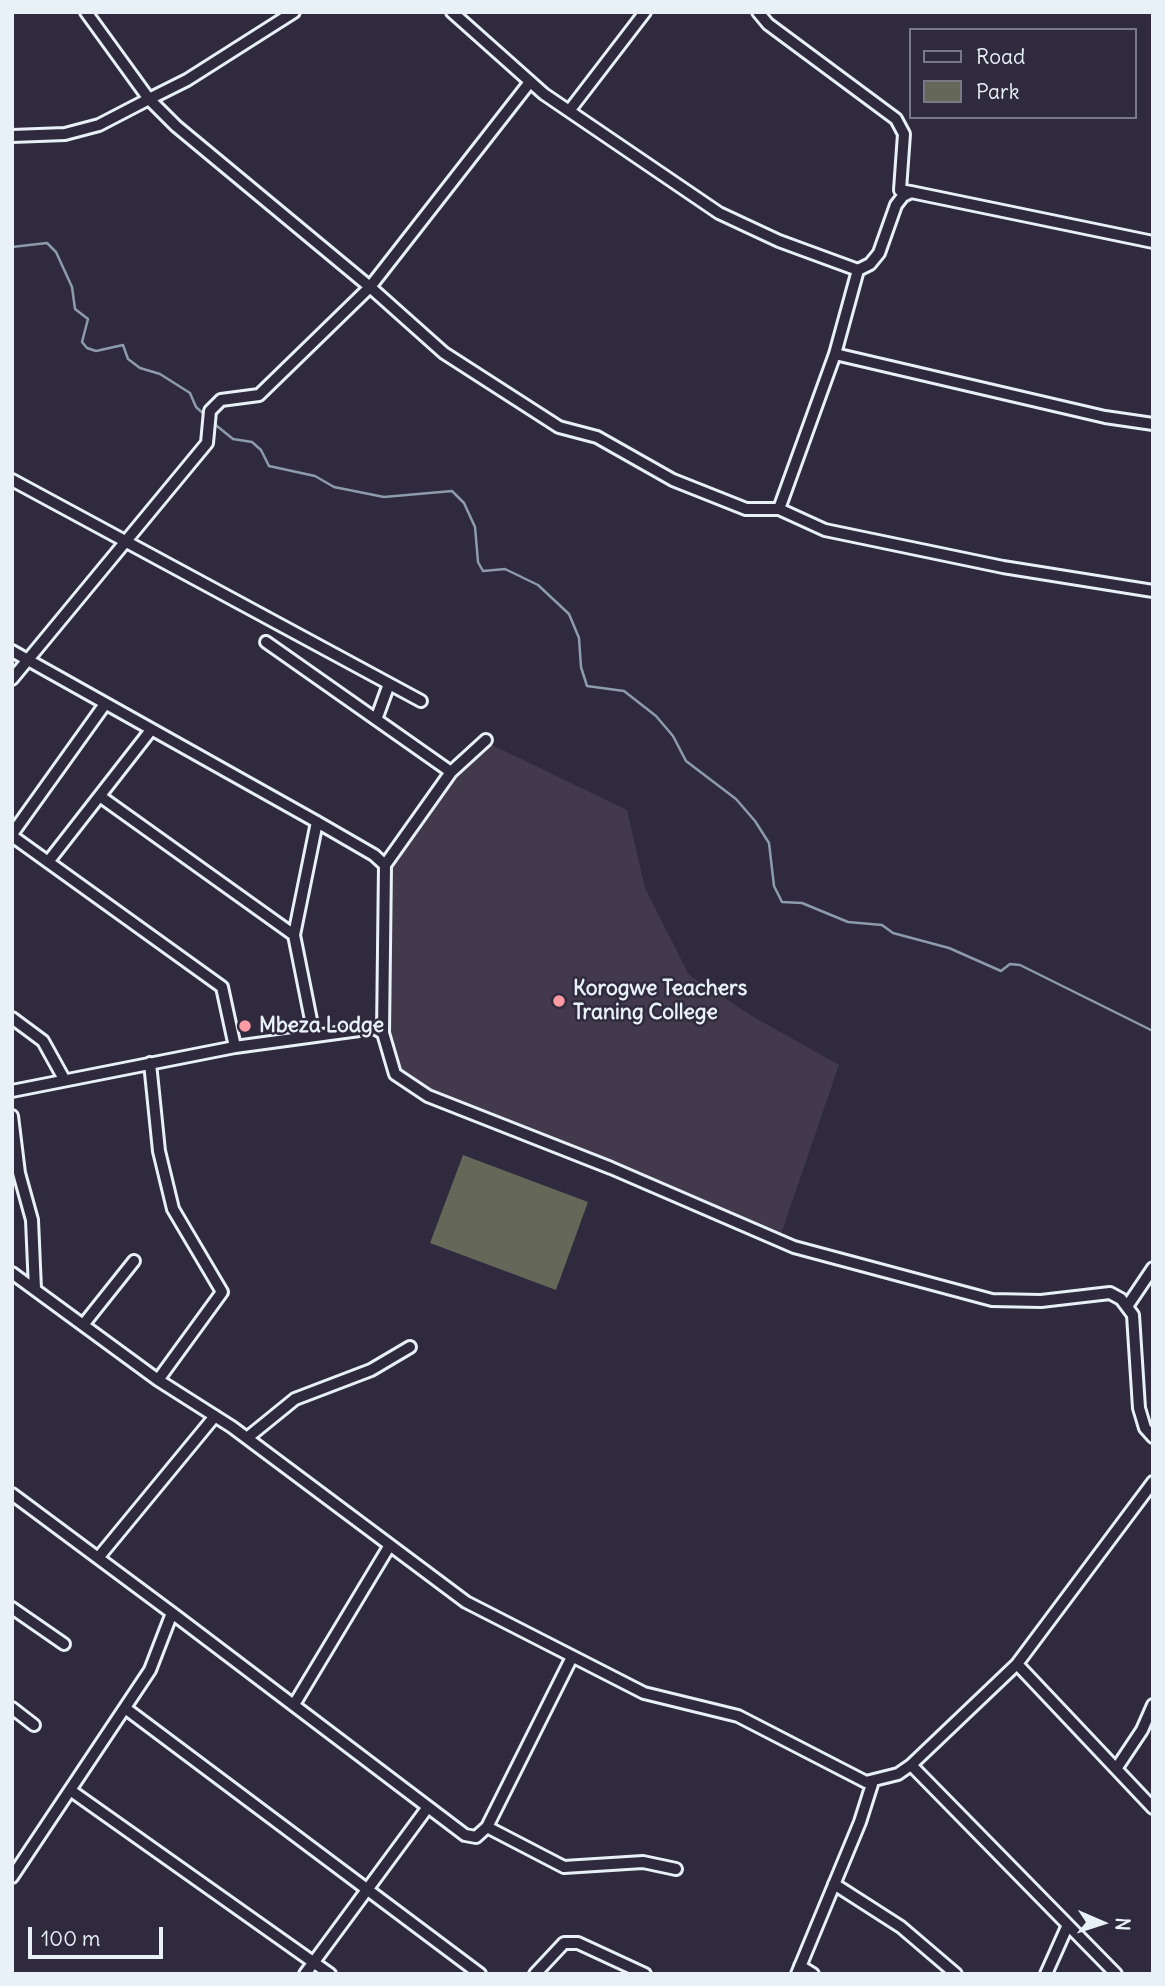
<!DOCTYPE html>
<style>
body{margin:0}
#map{position:relative;width:1165px;height:1986px;overflow:hidden;background:#2f2a3d;font-family:Delius,sans-serif}
canvas{display:block}
.frame{position:absolute;inset:0;border:14px solid #e8f1f8;pointer-events:none}
.legend{position:absolute;left:909px;top:28px;width:228px;height:91px;box-sizing:border-box;background:#2f2a3d;border:2px solid #797a88;margin:0;padding:9px 12px;list-style:none;font-size:21px;color:#e8f1f8}
.legend li{display:flex;align-items:center;gap:14px;height:35px}
.legend b{width:35px;border:2px solid #797a88}
.north{position:absolute;left:1067px;top:1888px;width:70px;height:70px;-webkit-text-stroke:5px #2f2a3d;paint-order:stroke;rotate:93deg;font-size:19px;font-weight:700;line-height:28px;text-align:center;color:#e8f1f8}
.north::after{content:'';display:block;margin:auto;width:24px;height:32px;background:#e8f1f8;clip-path:polygon(50% 0,100% 100%,50% 72%,0 100%)}
.scale{position:absolute;left:28px;top:1927px;width:135px;height:32px;box-sizing:border-box;border:4px solid #e8f1f8;border-top:0;padding-left:9px;font-size:21px;line-height:24px;white-space:nowrap;color:#e8f1f8;-webkit-text-stroke:5px #2f2a3d;paint-order:stroke}
</style>
<div id="map">
<canvas width="1165" height="1986"></canvas>
<div class="frame"></div>
<ul class="legend">
<li><b style="height:9px;background:#2f2a3d"></b>Road</li>
<li><b style="height:19px;background:#656759"></b>Park</li>
</ul>
<div class="north">N</div>
<div class="scale">100 m</div>
</div>
<script>
const context = document.querySelector('canvas').getContext('2d');
context.lineJoin = 'round';
function fillPath(path, color) {
  context.fillStyle = color;
  context.fill(path, 'evenodd');
}
function toPath(rows) {
  const path = new Path2D();
  for (const r of rows) {
    path.moveTo(r[0], r[1]);
    for (let i = 2; i < r.length; i += 2) path.lineTo(r[i], r[i + 1]);
  }
  return path;
}
function strokePath(path, color, width, dash) {
  context.strokeStyle = color;
  context.lineWidth = width;
  context.lineCap = dash ? 'butt' : 'round';
  context.setLineDash(dash || []);
  context.stroke(path);
}
function label(font, color, halo, rows, align = 'center') {
  context.font = font + ' Delius,sans-serif';
  context.lineWidth = 5;
  context.setLineDash([]);
  context.textBaseline = 'middle';
  context.strokeStyle = halo;
  context.fillStyle = color;
  for (const [text, x, y, turn = 0] of rows) {
    context.save();
    context.translate(x, y);
    context.rotate((+turn || 0) * Math.PI / 180);
    context.textAlign = isNaN(turn) ? turn : align;
    if (halo) context.strokeText(text, 0, 0);
    context.fillText(text, 0, 0);
    context.restore();
  }
}
fillPath(toPath([
 [490,744,627,810,645,888,689,975,752,1016,839,1065,781,1234,614,1162,430,1090,400,1070,388,1030,391,866,455,775]
]), '#43394d');
fillPath(toPath([
 [463,1155,588,1202,556,1290,430,1243]
]), '#656759');
strokePath(toPath([
 [12,247,47,243,56,252,72,287,75,309,88,319,82,342,87,348,96,351,123,345,128,359,140,368,160,374,190,393,196,407,207,417],
 [212,422,233,439,252,442,261,450,269,466,315,476,334,487,384,497,452,491,464,503,475,527,478,562,483,571,505,569,538,585,569,614,579,638,581,667,587,686,624,691,656,716,673,736,686,761,736,799,755,821,769,843,774,886,782,902,802,903,848,922,882,925,893,933,949,948,1001,971,1010,964,1020,965,1153,1031]
]), '#8d9cad', 2.5);
const minor = toPath([
 [294,12,187,80,149,99,176,126,370,287,444,353,559,427,597,437,673,480,746,509,779,509,825,530,1003,567,1153,591],
 [452,12,544,94,719,213,779,241,858,270,870,264,879,253,896,205,903,196,911,192,1153,242],
 [758,12,768,24,896,119,904,134,900,190,911,192],
 [569,111,645,12],
 [12,136,65,134,99,125,149,99,86,12],
 [835,354,1105,417,1153,424],
 [12,480,421,701],
 [779,509,835,354,858,270],
 [266,642,451,772],
 [12,651,317,822,374,855,385,865],
 [12,679,207,443,210,411,221,400,259,395,370,287,530,82],
 [377,717,389,684],
 [101,797,294,935],
 [12,834,105,704],
 [12,836,222,987,235,1047],
 [48,862,151,730],
 [12,1018,43,1041,64,1079],
 [383,1033,385,865,451,772,486,740],
 [314,1035,294,935,317,822],
 [150,1063,159,1151,173,1209,222,1292,158,1380],
 [12,1091,235,1047,374,1028,383,1033,395,1074,428,1096,611,1168,794,1247,992,1300,1041,1301,1110,1293,1121,1299,1133,1315,1139,1408,1145,1428,1153,1437],
 [12,1116,19,1173,32,1220,35,1289],
 [12,1273,158,1380,232,1427,466,1602,644,1693,738,1716,866,1782,898,1774,911,1765,1017,1664,1153,1482],
 [1128,1305,1153,1268],
 [83,1325,134,1261],
 [247,1438,295,1399,371,1370,410,1347],
 [12,1494,172,1613,150,1670,12,1877],
 [98,1558,215,1416],
 [12,1608,64,1644],
 [172,1613,465,1835,476,1837,487,1827,572,1657],
 [1017,1664,1153,1808],
 [295,1703,390,1545],
 [12,1708,34,1725],
 [125,1708,480,1974],
 [911,1765,1116,1974],
 [1116,1769,1142,1730,1153,1705],
 [70,1790,330,1974],
 [487,1827,564,1867,643,1862,676,1869],
 [834,1884,901,1927,956,1974],
 [800,1966,813,1974],
 [305,1974,428,1807],
 [535,1974,564,1943,578,1943,645,1974],
 [797,1974,860,1822,873,1781],
 [1046,1974,1067,1927]
]);
strokePath(minor, '#e8f1f8', 16);
strokePath(minor, '#2f2a3d', 10);
for (const [x, y, r, color] of [
 [559,1001,7,"#ff9aa2"],
 [245,1026,7,"#ff9aa2"]
]) {
  const dot = new Path2D();
  dot.arc(x, y, r, 0, 2 * Math.PI);
  context.fillStyle = color;
  context.fill(dot);
  strokePath(dot, '#2f2a3d', 2.5);
}
label('bold 21px', '#e8f1f8', '#2f2a3d', [
 ["Korogwe Teachers",573,989],
 ["Traning College",573,1013],
 ["Mbeza Lodge",259,1026]
], 'left');
</script>
